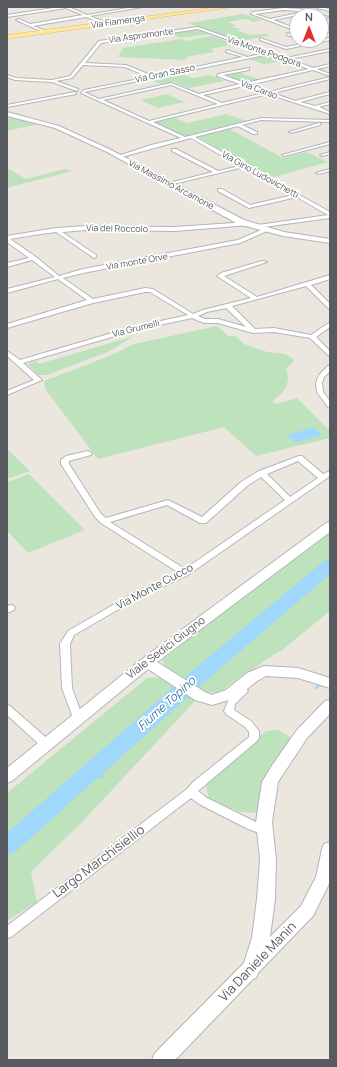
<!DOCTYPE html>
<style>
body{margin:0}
#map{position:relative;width:337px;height:1067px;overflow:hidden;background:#ebe7df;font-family:Manrope,sans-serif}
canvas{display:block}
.frame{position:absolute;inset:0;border:8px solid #585c60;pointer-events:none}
.north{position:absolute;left:289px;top:8px;width:40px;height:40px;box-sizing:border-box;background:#fff;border:1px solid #bcbebf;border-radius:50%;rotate:0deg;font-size:11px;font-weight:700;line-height:16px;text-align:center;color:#585c60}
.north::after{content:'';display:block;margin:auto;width:14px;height:18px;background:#e0332f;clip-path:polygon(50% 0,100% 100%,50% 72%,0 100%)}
</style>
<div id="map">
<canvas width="337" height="1067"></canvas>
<div class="frame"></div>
<div class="north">N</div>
</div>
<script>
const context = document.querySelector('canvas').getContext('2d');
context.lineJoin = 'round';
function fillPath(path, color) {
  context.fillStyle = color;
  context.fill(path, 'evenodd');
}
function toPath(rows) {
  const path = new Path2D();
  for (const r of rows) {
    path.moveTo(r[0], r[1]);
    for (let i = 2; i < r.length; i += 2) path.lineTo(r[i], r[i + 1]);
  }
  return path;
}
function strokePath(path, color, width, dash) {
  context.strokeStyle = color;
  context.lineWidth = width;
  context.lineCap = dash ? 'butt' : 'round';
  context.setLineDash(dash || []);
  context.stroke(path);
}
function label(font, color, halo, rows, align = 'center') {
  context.font = font + ' Manrope,sans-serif';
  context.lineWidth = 3.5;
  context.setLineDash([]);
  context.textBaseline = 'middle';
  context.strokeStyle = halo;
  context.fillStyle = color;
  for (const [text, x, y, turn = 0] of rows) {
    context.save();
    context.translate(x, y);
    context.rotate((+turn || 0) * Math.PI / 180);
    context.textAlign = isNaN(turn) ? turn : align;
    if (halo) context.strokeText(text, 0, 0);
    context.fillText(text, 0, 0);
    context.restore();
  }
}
fillPath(toPath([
 [243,14,262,20,254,22,245,19,228,22,236,25,232,27,241,29,237,30,249,35,265,34,270,35,237,42,188,23],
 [198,29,209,34,181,38,169,33],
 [211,36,235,44,211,49,214,51,213,52,186,57,185,60,118,57,123,48,181,39,186,41],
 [261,55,267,55,282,61,264,64,246,58],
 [236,71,261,80,243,84,218,75],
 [177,73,194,78,211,75,225,81,189,88,174,82,160,84,148,79],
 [167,94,184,102,158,108,140,100],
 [226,114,247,121,187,137,152,122,175,118,188,123],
 [7,117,12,118,38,124,7,131],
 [230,129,283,158,306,152,328,162,270,178,198,137],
 [7,168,26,179,65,169,72,171,7,188],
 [217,326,228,336,235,336,244,344,267,352,285,354,293,359,293,362,286,369,288,377,287,385,282,393,272,401,275,404,297,398,330,431,330,438,256,456,224,427,98,459,45,389,44,381,109,356,134,344],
 [134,336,112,350,47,375,38,375,28,364,36,361,39,364],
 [7,449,30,471,7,479],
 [29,474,85,530,28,553,7,531,7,482],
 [330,532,330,611,282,650,267,659,225,688,221,693,207,692,196,700,83,821,31,872,37,902,7,921,7,793,147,678,163,677,168,672,162,660,244,596],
 [278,730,295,740,261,813,241,812,209,799,205,782,266,731]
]), '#bee2bc');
fillPath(toPath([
 [314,427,322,435,296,443,287,435]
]), '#9fd8fb');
strokePath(toPath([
 [316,688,320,684]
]), '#9fd8fb', 3);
strokePath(toPath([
 [89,774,102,777]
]), '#9fd8fb', 3.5);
fillPath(toPath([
 [330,560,330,574,206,681,15,852,7,855,7,833,192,671,324,561,330,560]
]), '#9fd8fb');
const street = toPath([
 [60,7,69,7,87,15,134,7,142,7,90,16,107,23,106,25,86,17,33,26,46,31,45,33,16,20,19,19,30,24,83,15,66,8,7,17,7,15,60,7],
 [283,8,301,9,328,17,326,18,301,11,283,10,255,14,270,19,303,12,303,14,273,20,297,29,297,31,251,14,253,12,283,8],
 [198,27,286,58,330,49,330,51,290,59,313,68,330,64,330,66,317,69,330,74,330,76,313,70,249,85,269,92,330,77,330,79,273,93,295,101,330,92,330,94,300,102,315,106,330,102,330,104,319,107,330,112,330,114,268,94,153,122,185,137,261,118,330,120,330,122,261,120,242,125,257,132,257,134,253,134,238,126,195,137,330,212,330,218,256,228,256,226,258,225,328,215,297,197,249,208,218,191,218,189,222,189,250,205,293,195,244,167,169,185,169,183,213,172,172,151,172,149,176,149,218,171,240,166,191,138,118,158,118,156,151,145,181,138,81,93,84,90,149,77,125,67,83,65,72,78,56,81,78,89,77,91,52,82,15,80,7,77,7,75,16,78,52,80,70,76,99,41,198,27],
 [198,29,265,53,247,57,227,50,226,52,243,57,153,76,126,65,85,63,101,43,198,29],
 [266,54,309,69,245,83,223,75,249,70,249,68,218,74,217,76,240,84,199,94,171,83,99,99,84,92,265,55,266,54],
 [171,85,218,104,149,121,103,100,171,85],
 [244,86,264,93,222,103,203,95,244,86],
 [321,28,330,30,330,32,321,30,321,28],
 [287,33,297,36,297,38,287,35,287,33],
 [260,38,286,47,330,38,330,40,286,49,260,40,260,38],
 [75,92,76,94,7,107,7,105,75,92],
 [319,123,321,124,320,125,291,133,289,132,319,123],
 [330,142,330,144,284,156,282,155,330,142],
 [330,152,330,154,322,156,320,155,330,152],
 [330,169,330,171,318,174,316,173,330,169],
 [248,222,250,223,250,225,175,231,86,230,62,232,96,255,96,257,94,258,56,232,34,235,10,239,36,257,59,276,83,269,238,240,263,229,267,229,267,231,240,243,83,273,63,278,93,299,145,288,153,289,193,314,203,310,251,298,217,276,221,273,262,261,267,262,224,276,257,297,330,275,330,279,311,285,330,304,330,309,328,308,306,286,232,306,255,329,274,328,311,335,330,322,330,327,316,337,330,351,330,356,328,355,310,338,274,332,253,333,218,323,204,323,192,318,132,331,23,363,42,380,7,395,7,391,34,380,7,356,7,351,20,360,129,328,188,315,150,292,145,292,93,303,7,328,7,324,87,300,58,279,7,293,7,289,55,277,32,260,7,267,7,263,29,258,7,242,7,236,56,228,86,226,175,227,248,222],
 [226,308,246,327,218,319,205,319,198,316,207,312,226,308],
 [330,365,330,371,324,377,322,383,323,392,330,401,330,408,328,407,317,392,316,383,319,375,328,366,330,365],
 [88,451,92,453,91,455,72,460,69,461,69,464,101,514,106,518,168,500,202,517,241,482,259,471,299,456,302,456,323,474,330,471,330,476,188,575,138,598,74,635,70,644,72,688,83,718,81,721,78,722,75,721,73,718,62,688,60,644,68,631,132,594,179,573,101,523,95,517,61,464,61,460,66,456,88,451],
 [298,461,318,478,290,497,267,474,298,461],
 [261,477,285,500,185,569,110,522,167,505,200,523,206,523,247,486,261,477],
 [11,605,14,606,15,608,14,610,7,613,7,606,11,605],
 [243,688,246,689,248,691,235,704,234,710,251,721,259,731,259,738,257,741,198,791,207,798,268,828,269,831,268,834,264,835,246,828,199,804,191,798,11,937,7,938,7,926,187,789,193,782,249,737,249,732,245,727,226,714,224,711,228,701,240,689,243,688],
 [7,705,10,706,50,741,51,744,50,747,46,748,42,747,7,715,7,705]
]);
const secondary = toPath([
 [317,7,330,9,330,11,317,8,317,7],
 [7,112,59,126,111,150,244,220,284,232,330,239,330,243,283,236,238,224,107,152,55,128,7,116,7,112],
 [330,522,330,532,157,662,205,692,212,695,226,690,247,673,264,666,298,668,330,678,330,688,298,678,266,676,257,681,236,698,212,705,195,700,148,669,12,781,7,783,7,768,142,659,326,523,330,522],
 [330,700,330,714,307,738,278,782,272,822,276,859,275,899,270,937,301,906,316,877,322,849,324,844,330,842,330,882,313,916,258,973,256,978,253,979,175,1060,152,1060,155,1053,244,963,252,938,257,899,260,859,256,822,262,782,273,764,297,730,325,701,330,700]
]);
const primary = toPath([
 [218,7,232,7,7,39,7,35,218,7]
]);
strokePath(street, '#b2b6ba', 2);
strokePath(secondary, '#b1b5ba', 2);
strokePath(primary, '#eab959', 1);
fillPath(street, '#fff');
fillPath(secondary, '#fff');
fillPath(primary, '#fbe8a4');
label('9px', '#585c60', '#fff', [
 ["Via Fiamenga",118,22,-8],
 ["Via Aspromonte",141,36,-8],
 ["Via Monte Podgora",264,52,19],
 ["Via Gran Sasso",165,74,-12],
 ["Via Carso",259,90,20],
 ["Via Gino Ludovichetti",260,175,29],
 ["Via Massimo Arcamone",171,185,28],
 ["Via del Roccolo",117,229,1],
 ["Via monte Orve",137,262,-10],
 ["Via Grumelli",136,329,-14]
]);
label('11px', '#585c60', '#fff', [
 ["Via Monte Cucco",155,587,-28],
 ["Viale Sedici Giugno",166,648,-37]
]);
label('italic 12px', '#3f79ab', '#fff', [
 ["Fiume Topino",167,704,-42]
]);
label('13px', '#585c60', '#fff', [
 ["Largo Marchisiellio",99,862,-37],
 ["Via Daniele Manin",258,962,-46]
]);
</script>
